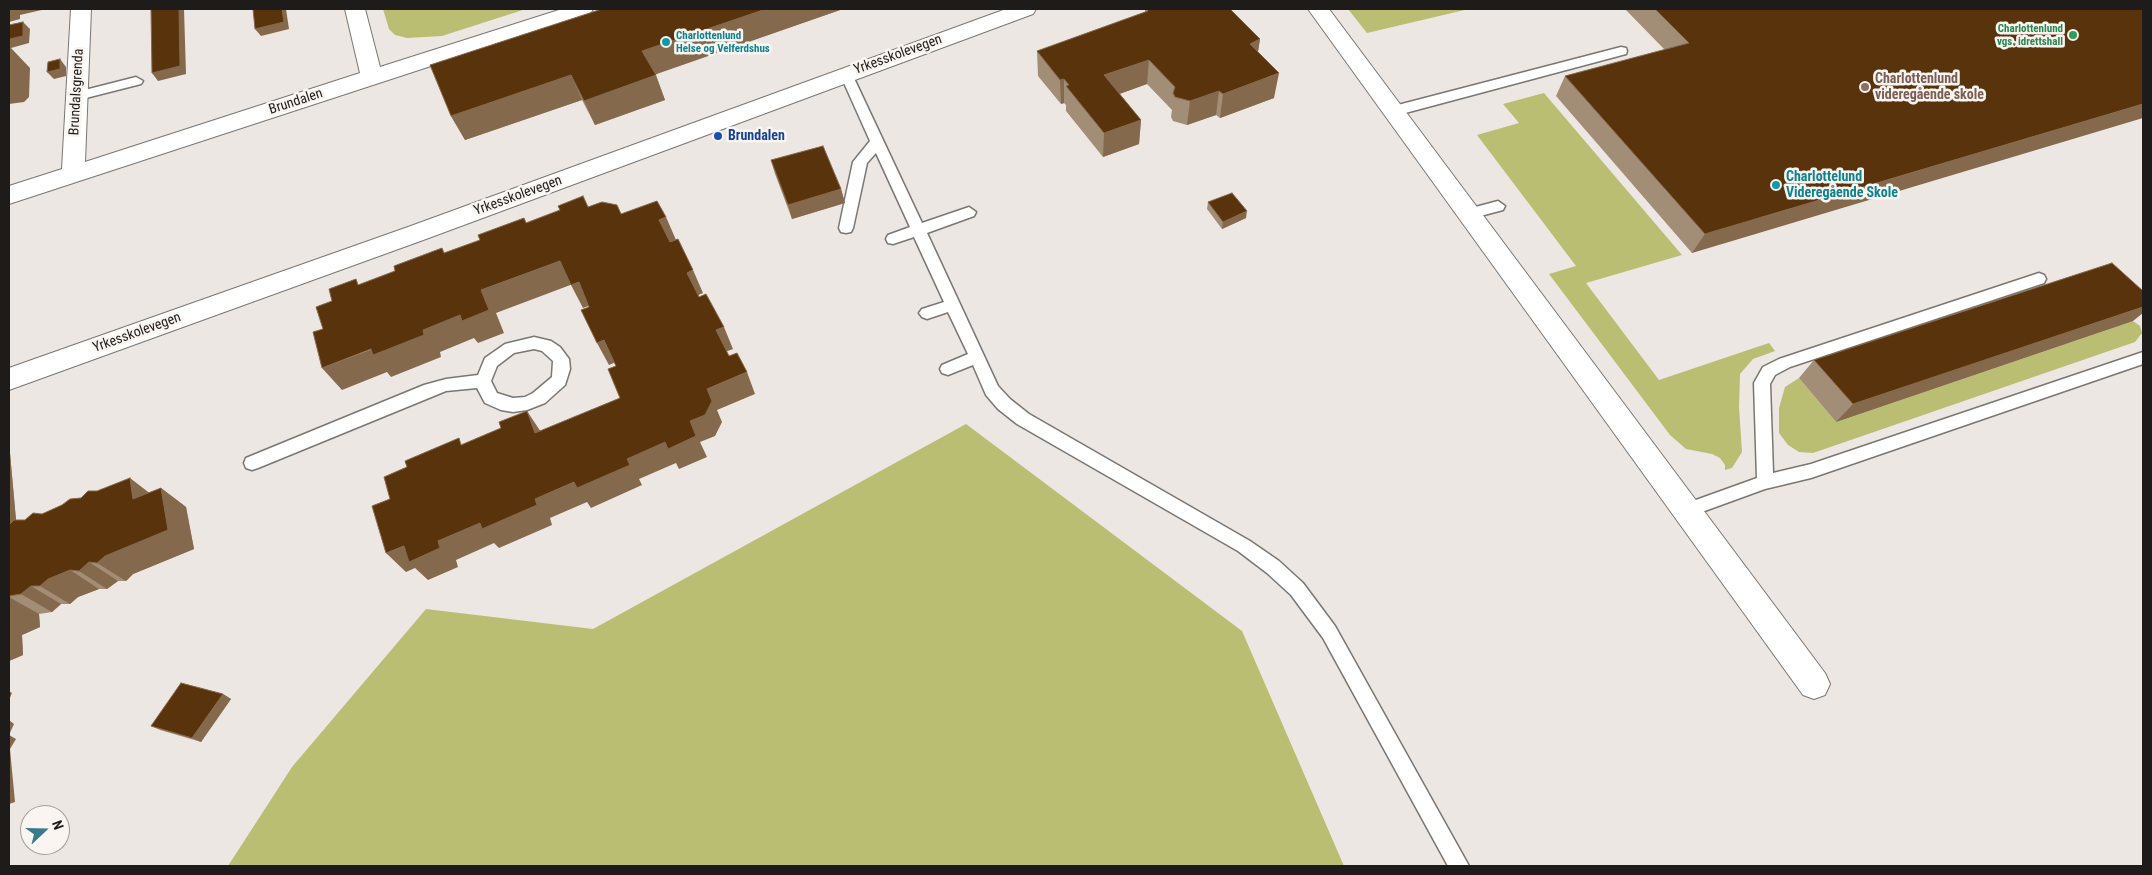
<!DOCTYPE html>
<meta charset="utf-8">
<style>
body{margin:0}
#map{position:relative;width:2152px;height:875px;overflow:hidden;background:#ece7e3;font-family:"Roboto Condensed",sans-serif}
canvas{display:block}
.frame{position:absolute;inset:0;border:10px solid #1e1c1a;pointer-events:none}
.north{position:absolute;left:20px;top:805px;width:50px;height:50px;box-sizing:border-box;background:#faf5f1;border:1px solid #a29e9b;border-radius:50%;rotate:69deg;font-size:14px;font-weight:700;line-height:20px;text-align:center;color:#1e1c1a}
.north::after{content:'';display:block;margin:auto;width:18px;height:22px;background:#387b8b;clip-path:polygon(50% 0,100% 100%,50% 72%,0 100%)}
</style>
<div id="map">
<canvas width="2152" height="875"></canvas>
<div class="frame"></div>
<div class="north">N</div>
</div>
<script>
const context = document.querySelector('canvas').getContext('2d');
context.lineJoin = 'round';
function fillPath(path, color) {
  context.fillStyle = color;
  context.fill(path, 'evenodd');
}
function toPath(rows) {
  const path = new Path2D();
  for (const r of rows) {
    path.moveTo(r[0], r[1]);
    for (let i = 2; i < r.length; i += 2) path.lineTo(r[i], r[i + 1]);
  }
  return path;
}
function strokePath(path, color, width, dash) {
  context.strokeStyle = color;
  context.lineWidth = width;
  context.lineCap = dash ? 'butt' : 'round';
  context.setLineDash(dash || []);
  context.stroke(path);
}
function label(font, color, halo, rows, align = 'center') {
  context.font = font + ' "Roboto Condensed",sans-serif';
  context.lineWidth = 5;
  context.setLineDash([]);
  context.textBaseline = 'middle';
  context.strokeStyle = halo;
  context.fillStyle = color;
  for (const [text, x, y, turn = 0] of rows) {
    context.save();
    context.translate(x, y);
    context.rotate((+turn || 0) * Math.PI / 180);
    context.textAlign = isNaN(turn) ? turn : align;
    if (halo) context.strokeText(text, 0, 0);
    context.fillText(text, 0, 0);
    context.restore();
  }
}
fillPath(toPath([
 [383,9,526,9,442,36,407,38,395,35,389,29],
 [1348,9,1469,9,1367,33],
 [1544,93,1682,255,1586,283,1659,380,1769,343,1775,351,1753,359,1740,374,1739,407,1742,452,1732,468,1725,470,1725,465,1720,458,1712,454,1686,449,1670,435,1549,274,1576,266,1477,135,1519,123,1503,104],
 [2133,321,2140,326,2142,333,2135,342,1813,453,1799,452,1788,445,1779,433,1779,408,1785,387,1799,378,1836,422],
 [966,424,1242,631,1344,866,228,866,292,767,426,609,593,629]
]), '#babe73');
const lane = toPath([
 [1621,47,1626,48,1627,51,1626,54,1394,116,1387,111,1394,106,1621,47],
 [846,70,852,74,922,223,969,207,976,212,974,216,927,233,998,386,1010,399,1029,414,1250,541,1279,561,1303,583,1335,626,1469,866,1448,866,1323,638,1291,595,1267,573,1238,551,1017,424,998,409,986,395,973,365,948,375,942,373,940,369,942,365,968,354,948,312,927,319,922,317,919,313,922,309,944,302,914,237,893,244,888,243,886,239,888,235,910,227,876,153,867,163,853,228,851,232,846,233,841,232,839,228,853,162,870,141,840,74,846,70],
 [136,77,143,81,141,84,78,100,71,96,73,93,136,77],
 [1498,201,1505,206,1503,210,1469,219,1462,214,1464,210,1498,201],
 [2039,273,2044,275,2046,279,2044,283,1790,367,1775,375,1770,384,1773,473,1811,464,2143,352,2143,364,1811,478,1765,489,1688,517,1682,515,1680,510,1682,505,1757,478,1754,383,1763,367,1779,359,2039,273],
 [534,337,551,341,560,347,569,359,570,369,565,385,545,403,527,410,513,412,501,410,485,403,477,388,446,391,258,468,252,470,246,468,244,463,246,458,424,385,446,379,478,375,485,358,505,344,534,337],
 [534,349,542,351,553,361,552,377,533,393,525,397,513,398,497,393,491,381,497,366,514,353,534,349]
]);
const street = toPath([
 [71,9,91,9,85,162,360,73,345,9,365,9,380,67,562,9,593,9,590,14,9,204,9,186,62,169,71,9],
 [1308,9,1329,9,1825,673,1830,684,1825,695,1814,699,1803,695,1308,9]
]);
const secondary = toPath([
 [1006,9,1036,9,1033,14,426,239,9,390,9,368,408,227,1006,9]
]);
strokePath(lane, '#7a7672', 3);
strokePath(street, '#7a7672', 2);
strokePath(secondary, '#7a7672', 2);
fillPath(lane, '#fff');
fillPath(street, '#fff');
fillPath(secondary, '#fff');
fillPath(toPath([
 [602,9,843,9,655,74,665,100,595,125,582,100,465,140,451,116],
 [1145,9,1230,9,1260,39,1258,52,1274,98,1220,118,1216,115,1187,125,1173,121,1171,117,1172,110,1147,84,1119,94,1141,120,1139,144,1103,157,1066,111,1066,105,1064,103,1061,104,1038,76,1037,51,1145,12],
 [1625,9,2143,9,1692,253,1556,96,1565,76,1665,50],
 [771,160,841,189,845,203,792,219,775,174],
 [1208,202,1246,218,1222,229,1207,209],
 [2133,321,1836,422,1799,378,1814,360],
 [9,442,16,520,25,520,42,514,149,493,161,488,186,507,194,549,133,574,126,581,118,581,107,589,99,589,78,597,70,604,61,604,52,612,39,614,40,627,22,635,23,655,9,661],
 [223,694,231,699,201,742,160,730,151,726]
]), '#a28d77');
fillPath(toPath([
 [9,9,46,9,20,15,20,19,9,22],
 [179,9,184,9,186,74,158,81,152,73],
 [282,9,286,9,289,29,261,36,255,29],
 [766,9,843,9,651,76,642,51],
 [23,22,30,29,29,43,11,48,30,68,29,97,24,102,9,104,9,39],
 [1260,39,1256,64,1250,44],
 [60,59,66,67,66,76,54,79,47,72],
 [1149,60,1147,84,1103,100,1104,75],
 [1279,73,1274,98,1220,118,1223,94],
 [571,75,582,100,465,140,451,116],
 [656,75,665,100,595,125,584,101],
 [1064,79,1064,103,1061,104,1060,80],
 [1219,91,1216,115,1187,125,1190,101],
 [2143,104,2143,118,1692,253,1705,234],
 [1141,120,1139,144,1103,157,1104,133],
 [841,189,845,203,792,219,788,205],
 [1247,211,1246,218,1222,229,1223,222],
 [666,217,676,240,669,243,659,220],
 [560,261,573,284,496,313,504,333,478,343,474,338,440,352,441,357,391,377,387,372,342,390,322,368,423,330,481,290],
 [693,270,703,293,696,296,687,273],
 [579,282,591,305,583,308,571,285],
 [2143,307,2143,313,2133,321,1836,422,1853,404],
 [724,327,733,349,725,352,716,330],
 [604,340,616,362,609,365,597,343],
 [747,372,755,394,717,410,722,422,715,436,700,442,707,457,679,469,676,463,639,479,642,485,591,508,587,502,550,518,552,525,499,548,494,543,456,560,458,567,428,580,415,568,406,572,386,553,404,546,438,541,627,459,690,421,707,389],
 [527,411,541,432,535,433],
 [9,442,19,553,9,547],
 [130,478,156,498,133,499],
 [161,488,186,507,194,549,133,574,126,581,97,563],
 [89,562,118,581,107,589,79,571],
 [70,570,99,589,78,597,70,604,40,586,48,579],
 [31,586,61,604,52,612,21,594],
 [9,597,39,614,40,627,22,635,23,655,9,661],
 [9,691,12,693,9,700],
 [223,694,231,699,201,742,192,738],
 [9,720,14,724,9,735,16,739,10,749,15,802,9,804]
]), '#85694c');
const building = toPath([
 [151,9,179,9,180,66,152,73,151,9],
 [253,9,282,9,284,22,255,29,253,9],
 [602,9,766,9,642,51,656,75,584,101,571,75,451,116,430,65,602,9],
 [1147,9,1230,9,1260,39,1250,44,1279,73,1223,94,1219,91,1190,101,1175,97,1173,93,1175,87,1149,60,1104,75,1141,120,1104,133,1066,86,1069,85,1064,79,1060,80,1037,51,1148,11,1147,9],
 [1655,9,2143,9,2143,104,1705,234,1565,76,1689,43,1655,9],
 [23,22,23,36,9,39,9,25,23,22],
 [60,59,60,69,47,72,48,62,60,59],
 [823,146,841,189,788,205,771,160,823,146],
 [1232,193,1247,211,1223,222,1208,202,1232,193],
 [583,196,588,207,602,202,617,205,621,214,657,201,666,217,659,220,670,242,678,239,693,270,687,273,699,297,706,294,724,327,716,330,729,356,737,353,747,372,707,389,712,401,705,415,690,421,696,436,668,449,665,442,627,459,630,465,577,488,574,482,535,499,537,505,482,529,480,523,438,541,440,548,409,562,404,546,386,553,372,506,390,499,384,477,407,467,405,461,459,438,461,445,501,428,499,422,527,411,535,433,620,398,608,369,616,366,604,340,597,343,581,310,589,307,579,282,571,285,560,261,481,290,489,310,462,321,460,315,423,330,424,335,373,355,371,349,322,368,313,332,323,329,316,307,332,301,329,289,356,279,358,285,395,271,394,266,442,248,444,253,480,240,478,235,524,218,526,223,560,210,558,206,583,196],
 [2112,263,2143,291,2143,307,1853,404,1814,360,2112,263],
 [130,478,133,499,161,488,168,530,105,556,97,563,89,562,79,571,70,570,48,579,40,586,31,586,21,594,9,596,9,525,14,520,25,520,33,513,42,514,62,505,70,499,81,498,88,491,97,491,130,478],
 [181,683,223,694,192,738,151,726,181,683]
]);
fillPath(building, '#59330b');
strokePath(building, '#85694c', 1);
for (const [x, y, r, color] of [
 [2073,35,5,"#2e9e5b"],
 [666,42,5,"#0f9aa8"],
 [1865,87,5,"#8d6e63"],
 [718,136,5,"#1a4fb4"],
 [1776,185,5,"#0f9aa8"]
]) {
  const dot = new Path2D();
  dot.arc(x, y, r, 0, 2 * Math.PI);
  context.fillStyle = color;
  context.fill(dot);
  strokePath(dot, '#faf5f1', 2);
}
label('bold 11px', '#27864d', '#faf5f1', [
 ["Charlottenlund",2063,29],
 ["vgs. idrettshall",2063,42]
], 'right');
label('bold 11px', '#0d838f', '#faf5f1', [
 ["Charlottenlund",676,36],
 ["Helse og Velferdshus",676,49]
], 'left');
label('14px', '#1e1c1a', '#faf5f1', [
 ["Yrkesskolevegen",898,55,-20],
 ["Brundalsgrenda",77,92,-87],
 ["Brundalen",296,102,-18],
 ["Yrkesskolevegen",518,196,-20],
 ["Yrkesskolevegen",137,333,-20]
]);
label('bold 14px', '#785e54', '#faf5f1', [
 ["Charlottenlund",1875,79],
 ["videregående skole",1875,95]
], 'left');
label('bold 14px', '#164399', '#faf5f1', [
 ["Brundalen",728,136]
], 'left');
label('bold 14px', '#0d838f', '#faf5f1', [
 ["Charlottelund",1786,177],
 ["Videregående Skole",1786,193]
], 'left');
</script>
